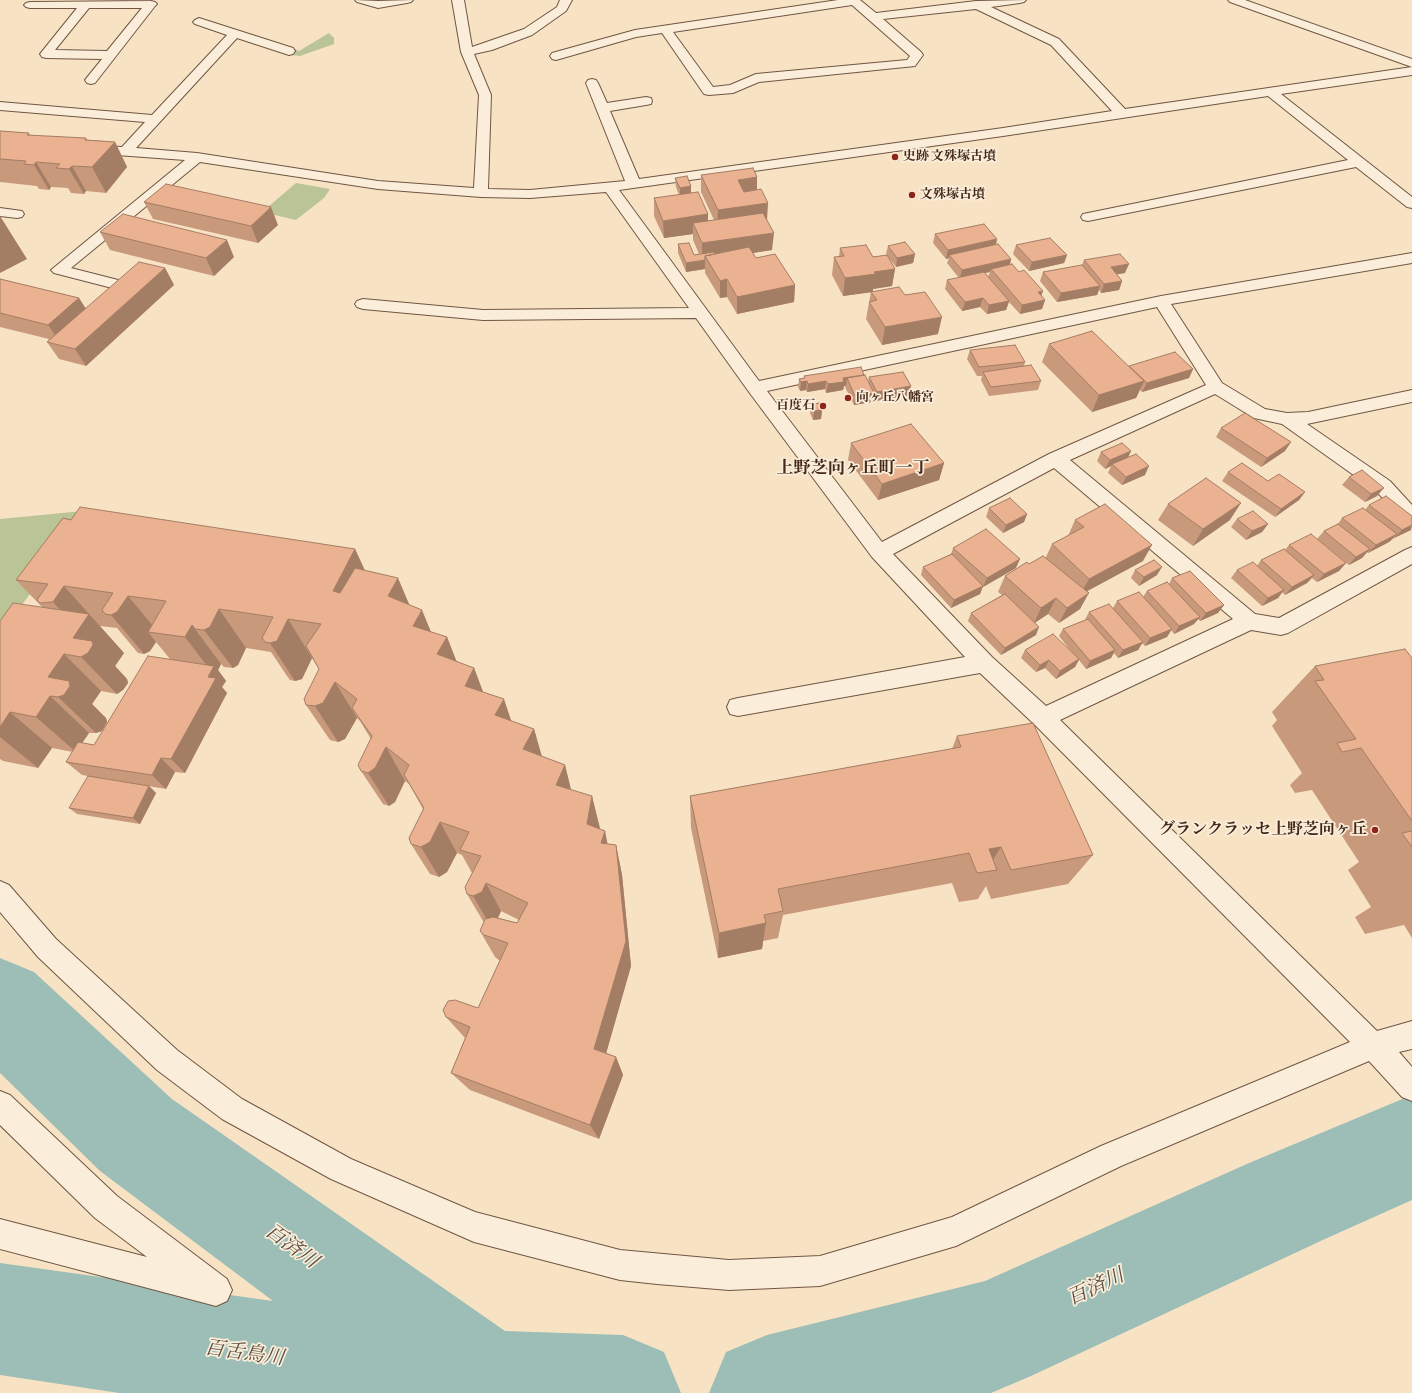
<!DOCTYPE html>
<meta charset="utf-8">
<style>
body{margin:0}
canvas{display:block;background:#f7e3c4}
</style>
<canvas width="1412" height="1393"></canvas>
<script>
const context = document.querySelector('canvas').getContext('2d');
context.lineJoin = 'round';
function fillPath(path, color) {
  context.fillStyle = color;
  context.fill(path, 'evenodd');
}
function toPath(rows) {
  const path = new Path2D();
  for (const r of rows) {
    path.moveTo(r[0], r[1]);
    for (let i = 2; i < r.length; i += 2) path.lineTo(r[i], r[i + 1]);
  }
  return path;
}
function strokePath(path, color, width, dash) {
  context.strokeStyle = color;
  context.lineWidth = width;
  context.lineCap = dash ? 'butt' : 'round';
  context.setLineDash(dash || []);
  context.stroke(path);
}
function label(font, color, halo, rows, align = 'center') {
  context.font = font + ' "Libre Bodoni","Noto Serif JP",serif';
  context.lineWidth = 3.5;
  context.setLineDash([]);
  context.textBaseline = 'middle';
  context.strokeStyle = halo;
  context.fillStyle = color;
  for (const [text, x, y, turn = 0] of rows) {
    context.save();
    context.translate(x, y);
    context.rotate((+turn || 0) * Math.PI / 180);
    context.textAlign = isNaN(turn) ? turn : align;
    if (halo) context.strokeText(text, 0, 0);
    context.fillText(text, 0, 0);
    context.restore();
  }
}
fillPath(toPath([
 [329,33,334,38,334,44,300,56,285,54,293,48,299,51],
 [296,183,330,189,324,198,296,220,262,212],
 [93,510,0,634,0,519]
]), '#bac496');
fillPath(toPath([
 [0,958,34,972,172,1099,505,1331,623,1335,664,1352,681,1393,119,1393,0,1375,0,1263,273,1301,100,1171,0,1073,0,958],
 [1412,1095,1412,1200,1325,1239,1031,1376,991,1393,709,1393,726,1352,767,1335,985,1281,1249,1163,1412,1095]
]), '#9dbeb7');
const minor = toPath([
 [355,0,378,1,413,0,411,2,407,3,378,8,357,2,355,0],
 [452,0,464,0,472,47,524,29,557,7,560,0,572,0,566,11,532,35,492,50,474,54,491,95,488,189,530,190,625,181,586,83,588,80,592,79,596,80,598,83,607,103,646,97,651,98,652,101,651,104,646,105,610,111,639,179,1003,128,1112,111,1051,45,976,9,883,19,921,52,923,55,915,66,759,82,733,93,709,95,704,94,662,33,636,37,556,60,552,59,550,56,552,53,635,30,838,0,860,0,876,13,976,1,1026,0,1024,2,1020,3,991,7,1059,39,1125,109,1412,67,1412,75,1281,94,1412,197,1412,208,1407,207,1356,167,1088,221,1083,220,1081,217,1083,214,1088,213,1348,160,1268,96,1003,136,619,190,759,381,1161,296,1412,253,1412,263,1171,304,1222,383,1265,409,1287,413,1308,412,1412,390,1412,402,1307,424,1390,481,1412,505,1412,524,1405,522,1376,491,1282,424,1254,418,1215,394,1070,460,1255,614,1279,618,1405,550,1412,547,1412,564,1288,633,1281,635,1251,630,1060,720,1377,1031,1412,1021,1412,1049,1399,1052,1412,1067,1412,1101,1402,1097,1369,1061,1121,1166,956,1246,820,1286,729,1290,657,1284,620,1280,474,1242,331,1179,222,1119,157,1070,38,957,0,912,0,881,9,885,56,939,177,1050,242,1099,351,1159,475,1212,620,1250,729,1260,820,1256,952,1217,1101,1146,1350,1042,1035,725,980,673,738,716,730,714,727,707,730,700,738,698,965,657,872,557,749,392,696,318,483,320,363,309,357,307,355,304,357,301,363,299,483,310,689,308,606,192,530,198,481,197,378,189,200,162,71,268,122,281,124,284,122,287,116,289,54,273,51,270,185,160,89,153,84,152,82,149,84,146,89,145,122,147,145,122,0,110,0,102,152,115,227,35,195,24,193,22,195,20,199,18,293,48,295,51,293,54,289,55,237,38,136,148,197,153,378,181,474,188,479,95,461,52,452,0],
 [852,5,910,56,907,60,756,74,730,85,713,87,673,32,852,5],
 [1157,307,1206,385,1049,454,882,542,767,391,1157,307],
 [1054,468,1233,619,1046,706,992,657,893,554,1054,468],
 [1228,0,1245,0,1412,59,1412,67,1230,2,1228,0],
 [151,1,155,2,157,4,155,6,95,83,91,84,87,83,85,80,102,59,46,58,42,57,40,54,77,8,30,8,26,7,24,5,26,3,30,2,151,1],
 [89,8,142,8,107,51,55,50,89,8],
 [0,208,22,211,24,214,22,217,17,218,0,216,0,208],
 [0,1091,10,1095,117,1196,227,1279,232,1290,227,1301,216,1306,0,1249,0,1219,147,1257,95,1218,0,1125,0,1091]
]);
strokePath(minor, '#705643', 2);
fillPath(minor, '#faedd9');
fillPath(toPath([
 [0,131,29,133,30,135,115,142,127,167,106,193,86,191,84,194,71,193,68,188,51,187,49,190,39,189,37,186,0,182],
 [701,175,757,190,767,220,772,250,753,253,756,258,795,285,794,302,737,314,727,297,720,298,705,273,705,269,686,272,678,253,678,244,694,255,699,254,693,240,693,234,664,238,654,216,654,198,679,195,676,187,675,178,691,186,691,193,708,214,708,221,714,220,701,192],
 [144,202,278,225,258,243,153,219],
 [100,232,234,257,214,276,110,250],
 [935,234,997,239,996,245,1011,259,1010,265,1045,300,1042,309,1020,314,1009,302,1006,310,987,314,980,307,962,311,945,289,947,280,959,278,947,263,949,258,946,259,933,243],
 [990,272,988,277,985,273],
 [1016,245,1067,255,1064,263,1029,271,1013,254],
 [888,246,915,254,913,263,896,267,888,257,895,269,892,286,873,289,873,291,905,295,938,334,882,345,866,319,871,292,843,296,832,275,834,257,839,257,840,248,873,257,887,255,886,254],
 [1084,260,1125,273,1117,274,1122,281,1119,290,1101,293,1099,290,1097,295,1057,302,1040,281,1043,272,1082,265],
 [165,268,174,285,86,366,59,359,47,342,49,339,0,327,0,279,79,298,85,308],
 [1049,344,1129,367,1129,366,1193,369,1189,378,1142,392,1140,390,1136,398,1092,412,1042,362],
 [970,350,1025,362,1024,366,1041,381,1038,390,989,396,981,380,982,376,977,376,967,359],
 [864,375,864,376,868,382,869,377,909,395,875,401,873,397,872,402,854,405,845,387,846,386,844,386,843,390,826,393,825,389,807,392,806,390,800,391,798,387,799,379,804,378,804,376],
 [811,405,822,410,821,419,813,420,810,413],
 [1221,428,1285,451,1261,467,1216,437],
 [851,443,944,463,939,480,878,500,848,460],
 [1101,452,1128,458,1145,475,1122,485,1108,473,1111,466,1105,469,1097,461],
 [1228,472,1268,481,1305,492,1299,500,1275,517,1222,481],
 [1349,477,1377,496,1365,502,1342,485],
 [1168,504,1230,520,1193,546,1158,520],
 [1369,505,1411,530,1394,538,1389,542,1368,553,1367,552,1362,558,1349,565,1317,539,1324,531,1338,524,1342,518,1365,510],
 [989,508,1027,514,1024,522,1003,533,986,517],
 [1237,519,1268,524,1262,532,1246,540,1231,527],
 [71,520,355,549,365,571,410,605,431,632,447,637,456,662,474,668,483,692,511,721,534,729,542,757,565,765,571,790,592,796,599,829,605,831,607,844,616,845,622,875,631,966,606,1053,616,1057,623,1075,599,1139,470,1090,451,1073,465,1038,446,1017,478,1008,500,961,495,957,480,931,484,922,483,921,467,894,472,873,462,855,457,853,447,872,439,877,430,874,411,844,423,809,409,784,405,781,395,802,389,806,383,804,361,771,371,739,360,721,357,718,345,739,338,742,330,740,306,705,319,669,312,658,302,679,295,681,290,680,287,676,271,652,246,648,238,665,233,668,224,667,221,664,218,670,226,681,222,687,227,693,185,773,175,772,166,789,93,777,149,786,156,793,140,824,77,814,69,808,88,776,82,775,66,762,73,752,52,748,38,768,3,761,0,759,0,621,42,607,16,580],
 [100,626,117,628,138,653,144,654,150,651,156,642,170,659,94,745,82,743,89,733,96,733,102,731,107,722,106,718,92,704,101,691,117,694,123,690,128,683,127,679,115,666,124,653],
 [501,911,519,920,517,923,498,918],
 [1075,520,1143,561,1087,591,1080,609,1059,623,1048,614,1035,623,1036,635,1001,655,968,621,971,613,1002,595,998,592,1005,576,1029,564,1046,557,1052,544,1068,536],
 [1289,545,1346,563,1339,571,1317,582,1312,578,1307,583,1285,595,1282,592,1278,598,1262,606,1231,578,1237,570,1257,566,1261,560,1285,550],
 [953,548,1016,568,983,587,983,586,980,594,951,608,921,575,923,567,951,554],
 [1135,570,1157,575,1139,586,1131,578],
 [1172,578,1224,605,1218,613,1200,621,1198,619,1194,624,1174,634,1171,630,1167,637,1145,646,1142,643,1138,650,1118,658,1114,653,1111,658,1086,669,1079,660,1075,667,1056,679,1045,668,1036,672,1021,658,1025,650,1073,654,1059,636,1063,629,1085,620,1089,612,1113,608,1117,601,1143,597,1147,591,1169,584],
 [1412,658,1412,938,1404,925,1365,934,1355,917,1371,907,1348,870,1359,862,1312,790,1295,793,1290,785,1302,773,1272,726,1277,720,1272,712,1315,666],
 [957,736,1093,855,1068,884,991,899,986,886,978,899,959,902,952,883,783,915,778,938,763,941,762,949,718,958,691,828,690,796,952,749]
]), '#c9997c');
fillPath(toPath([
 [86,138,98,161,115,142,127,167,106,193,92,167,85,140],
 [36,162,51,187,49,190,34,165],
 [72,166,86,191,84,194,69,169],
 [757,177,757,195,738,197,738,180],
 [691,186,691,195,680,197,680,188],
 [768,203,767,221,717,228,718,210],
 [271,207,278,225,258,243,251,226],
 [708,214,708,232,693,223,693,234,664,238,663,221],
 [0,216,27,259,0,273],
 [774,233,772,250,707,260,705,256,702,261,702,243],
 [997,239,995,248,949,255,949,258,946,259,948,250],
 [227,240,234,257,214,276,206,258],
 [915,254,913,263,896,267,897,258],
 [1067,255,1064,263,1029,271,1032,262],
 [1011,259,1009,268,991,269,990,272,960,278,962,270],
 [705,260,705,269,686,272,686,263],
 [1129,264,1125,273,1107,276,1111,267],
 [165,268,174,285,86,366,75,349],
 [895,269,892,286,873,289,873,292,843,296,845,278,874,272],
 [727,279,727,297,720,298,720,281],
 [1122,281,1119,290,1101,293,1104,284],
 [795,285,794,302,737,314,737,297],
 [1100,286,1097,295,1057,302,1061,293],
 [1043,291,1040,300,1038,292],
 [79,298,90,315,60,342,48,325],
 [983,298,980,307,962,311,965,302],
 [1045,300,1042,309,1020,314,1022,305],
 [1009,301,1006,310,987,314,989,305],
 [942,317,938,334,882,345,885,327],
 [1193,369,1189,378,1142,392,1147,383],
 [864,375,863,383,847,378,846,386,844,386,843,390,826,393,828,384,843,378],
 [807,381,806,390,800,391,801,382],
 [826,381,825,389,807,392,808,384],
 [1144,381,1136,398,1092,412,1099,395],
 [911,386,909,395,875,401,877,392],
 [874,393,872,402,854,405,855,396],
 [822,410,821,419,813,420,814,411],
 [1291,442,1285,451,1261,467,1267,458],
 [1131,451,1127,460,1112,464,1111,466,1105,469,1110,460],
 [944,463,939,480,878,500,882,484],
 [1149,466,1145,475,1122,485,1126,477],
 [1384,488,1377,496,1365,502,1371,494],
 [1305,492,1299,500,1275,517,1281,509],
 [1241,503,1230,520,1193,546,1203,529],
 [1027,514,1024,522,1003,533,1006,525],
 [1268,524,1262,532,1246,540,1252,531],
 [1412,525,1411,530,1394,538,1402,530],
 [1397,534,1389,542,1368,553,1376,545],
 [1152,545,1143,561,1080,595,1089,579],
 [355,549,374,590,354,630,333,591],
 [1370,549,1362,558,1349,565,1356,557],
 [1020,559,1016,568,983,587,987,578],
 [1346,563,1339,571,1317,582,1324,574],
 [1162,567,1157,575,1139,586,1144,577],
 [1314,575,1307,583,1285,595,1292,587],
 [398,578,415,618,388,596],
 [64,586,124,653,115,666,127,679,128,683,123,690,117,694,81,657,73,638,78,630,53,602],
 [983,586,980,594,951,608,954,600],
 [1284,590,1278,598,1262,606,1268,598],
 [1089,593,1080,609,1059,623,1067,608],
 [128,596,159,633,148,632,156,642,150,651,144,654,111,615],
 [1056,598,1048,614,1034,623,1041,608],
 [1224,605,1218,613,1200,621,1206,613],
 [219,609,246,648,238,665,233,668,204,630],
 [422,610,438,649,413,626],
 [1200,617,1194,624,1174,634,1179,626],
 [288,619,312,658,302,679,295,681,270,643],
 [192,625,221,664,218,670,226,681,222,687,227,693,185,773,171,759,208,677,211,671,185,637],
 [1039,627,1036,635,1001,655,1005,648],
 [1172,629,1167,637,1145,646,1150,638],
 [447,637,462,675,437,654],
 [1143,642,1138,650,1118,658,1123,650],
 [1115,650,1111,658,1086,669,1090,661],
 [64,654,101,691,92,704,106,718,107,722,102,731,96,733,58,697,48,677],
 [1079,659,1075,667,1056,679,1060,671],
 [1049,660,1045,668,1036,672,1040,665],
 [474,668,488,705,465,686],
 [335,682,357,718,345,739,338,742,315,706],
 [50,696,89,733,76,752,36,717],
 [504,699,516,735,495,715],
 [10,712,52,748,38,768,0,737,0,727],
 [534,729,544,764,523,749],
 [386,747,405,781,395,802,389,806,368,773],
 [161,758,175,772,166,789,152,775],
 [565,765,573,798,556,785],
 [149,786,156,793,140,824,133,818],
 [592,796,600,828,594,855,587,824],
 [440,822,457,853,447,872,439,877,421,847],
 [605,831,611,861,601,843],
 [616,845,622,875,631,966,602,1068,594,1049],
 [1001,847,985,872,989,849],
 [486,883,501,911,497,920,489,923,473,896],
 [766,923,762,949,718,958,719,933],
 [616,1057,623,1075,599,1139,590,1125]
]), '#a47d65');
const building = toPath([
 [0,131,29,133,27,135,86,138,85,140,115,142,92,167,72,166,69,169,56,168,60,164,36,162,34,165,24,164,26,161,0,159,0,131],
 [753,168,757,177,738,180,744,192,761,189,768,203,718,210,701,175,753,168],
 [687,176,691,186,680,188,675,178,687,176],
 [166,184,271,207,251,226,144,202,166,184],
 [698,192,708,214,663,221,654,198,698,192],
 [763,213,774,233,702,243,693,223,763,213],
 [123,214,227,240,206,258,100,232,123,214],
 [984,224,997,239,948,250,935,234,984,224],
 [1050,238,1067,255,1032,262,1016,245,1050,238],
 [905,242,915,254,897,258,888,246,905,242],
 [689,243,694,255,714,252,715,254,705,256,705,260,686,263,678,244,689,243],
 [998,244,1011,259,962,270,949,255,998,244],
 [866,245,873,257,887,255,895,269,874,272,876,274,845,278,834,257,844,256,840,248,866,245],
 [749,247,756,258,775,254,795,285,737,297,727,279,720,281,705,256,749,247],
 [1120,254,1129,264,1111,267,1122,281,1104,284,1084,260,1120,254],
 [139,262,165,268,75,349,47,342,139,262],
 [1012,264,1019,272,1024,270,1043,291,1038,292,1045,300,1022,305,991,269,1012,264],
 [1082,265,1100,286,1061,293,1043,272,1082,265],
 [984,272,1009,301,989,305,983,298,965,302,947,280,984,272],
 [0,279,79,298,48,325,0,313,0,279],
 [899,287,905,295,925,292,942,317,885,327,869,302,877,300,871,292,899,287],
 [1092,331,1144,381,1099,395,1049,344,1092,331],
 [1015,345,1025,362,979,367,970,350,1015,345],
 [1175,352,1193,369,1147,383,1129,366,1175,352],
 [1031,365,1041,381,991,387,983,372,1031,365],
 [861,367,864,375,843,378,844,382,828,384,826,381,808,384,807,381,801,382,799,379,805,378,804,376,861,367],
 [903,372,911,386,877,392,869,377,903,372],
 [865,375,874,393,855,396,847,378,865,375],
 [819,403,822,410,814,411,811,405,819,403],
 [1245,413,1291,442,1267,458,1221,428,1245,413],
 [911,424,944,463,882,484,851,443,911,424],
 [1122,443,1131,451,1110,460,1101,452,1122,443],
 [1136,454,1149,466,1126,477,1112,464,1136,454],
 [1242,463,1268,481,1279,474,1305,492,1281,509,1228,472,1242,463],
 [1362,470,1384,488,1371,494,1349,477,1362,470],
 [1206,478,1241,503,1203,529,1168,504,1206,478],
 [1386,496,1412,516,1412,525,1402,530,1369,505,1386,496],
 [1010,498,1027,514,1006,525,989,508,1010,498],
 [1105,504,1152,545,1089,579,1052,544,1084,527,1075,520,1105,504],
 [80,507,355,549,333,591,340,593,355,568,398,578,388,596,422,610,413,626,447,637,437,654,474,668,465,686,504,699,495,715,534,729,523,749,565,765,556,785,592,796,587,824,605,831,601,843,616,845,626,941,594,1049,616,1057,590,1125,451,1073,470,1027,446,1017,443,1010,448,1001,455,1000,478,1008,508,943,484,935,480,931,485,919,493,917,517,923,528,903,486,883,482,892,473,896,467,894,465,887,481,856,460,850,469,832,440,822,430,842,421,847,411,844,409,838,424,808,404,775,409,765,386,747,375,768,368,773,361,771,358,765,372,736,352,708,357,699,335,682,323,703,315,706,306,705,304,699,319,669,306,646,321,624,288,619,277,641,270,643,265,642,262,638,273,617,219,609,210,627,204,630,195,629,192,625,185,637,148,632,166,601,128,596,117,612,111,615,105,614,102,610,113,593,64,586,53,602,40,603,37,600,48,584,16,580,63,518,71,520,80,507],
 [1363,508,1397,534,1376,545,1342,518,1363,508],
 [1253,511,1268,524,1252,531,1237,519,1253,511],
 [1338,524,1370,549,1356,557,1324,531,1338,524],
 [986,529,1020,559,987,578,953,548,986,529],
 [1311,534,1346,563,1324,574,1289,545,1311,534],
 [1284,549,1314,575,1292,587,1261,560,1284,549],
 [952,554,983,586,954,600,923,567,952,554],
 [1043,556,1089,593,1067,608,1056,598,1041,608,1005,576,1027,562,1029,564,1043,556],
 [1154,560,1162,567,1144,577,1135,570,1154,560],
 [1253,562,1284,590,1268,598,1237,570,1253,562],
 [1190,571,1224,605,1206,613,1172,578,1190,571],
 [1167,582,1200,617,1179,626,1147,591,1167,582],
 [1139,592,1172,629,1150,638,1117,601,1139,592],
 [1005,594,1039,627,1005,648,971,613,1005,594],
 [13,603,89,614,73,638,92,641,93,645,88,653,81,657,64,654,48,677,69,681,70,686,64,695,58,697,50,696,36,717,10,712,0,727,0,621,13,603],
 [1109,604,1143,642,1123,650,1089,612,1109,604],
 [1088,619,1115,650,1090,661,1063,629,1088,619],
 [1053,634,1079,659,1060,671,1049,660,1040,665,1025,650,1053,634],
 [1405,649,1412,658,1412,821,1361,748,1342,752,1337,743,1356,739,1315,681,1324,680,1315,666,1405,649],
 [148,656,214,666,208,677,216,678,171,759,161,758,152,775,66,762,78,742,94,745,148,656],
 [1033,723,1093,855,1011,870,1001,847,989,849,997,870,977,873,969,853,778,889,783,911,764,915,766,923,719,933,690,796,961,747,957,736,1033,723],
 [88,776,149,786,133,818,69,808,88,776],
 [1412,831,1412,847,1402,833,1412,831]
]);
fillPath(building, '#eab290');
strokePath(building, '#a47d65', 1);
for (const [x, y, r, color] of [
 [895,157,4,"#8f2418"],
 [912,195,4,"#8f2418"],
 [848,398,4,"#8f2418"],
 [823,406,4,"#8f2418"],
 [1375,830,4,"#8f2418"]
]) {
  const dot = new Path2D();
  dot.arc(x, y, r, 0, 2 * Math.PI);
  context.fillStyle = color;
  context.fill(dot);
  strokePath(dot, '#faedd9', 1.5);
}
label('bold 13px', '#432718', '#faedd9', [
 ["史跡 文殊塚古墳",903,157],
 ["文殊塚古墳",920,195],
 ["向ヶ丘八幡宮",856,398],
 ["百度石",815,406,"right"]
], 'left');
label('bold 16px', '#432718', '#faedd9', [
 ["グランクラッセ上野芝向ヶ丘",1367,830]
], 'right');
label('bold 17px', '#432718', '#faedd9', [
 ["上野芝向ヶ丘町一丁",853,469]
]);
label('italic 20px', '#5a4d40', '#faedd9', [
 ["百済川",291,1247,36],
 ["百済川",1096,1288,-25],
 ["百舌鳥川",244,1354,8]
]);
</script>
